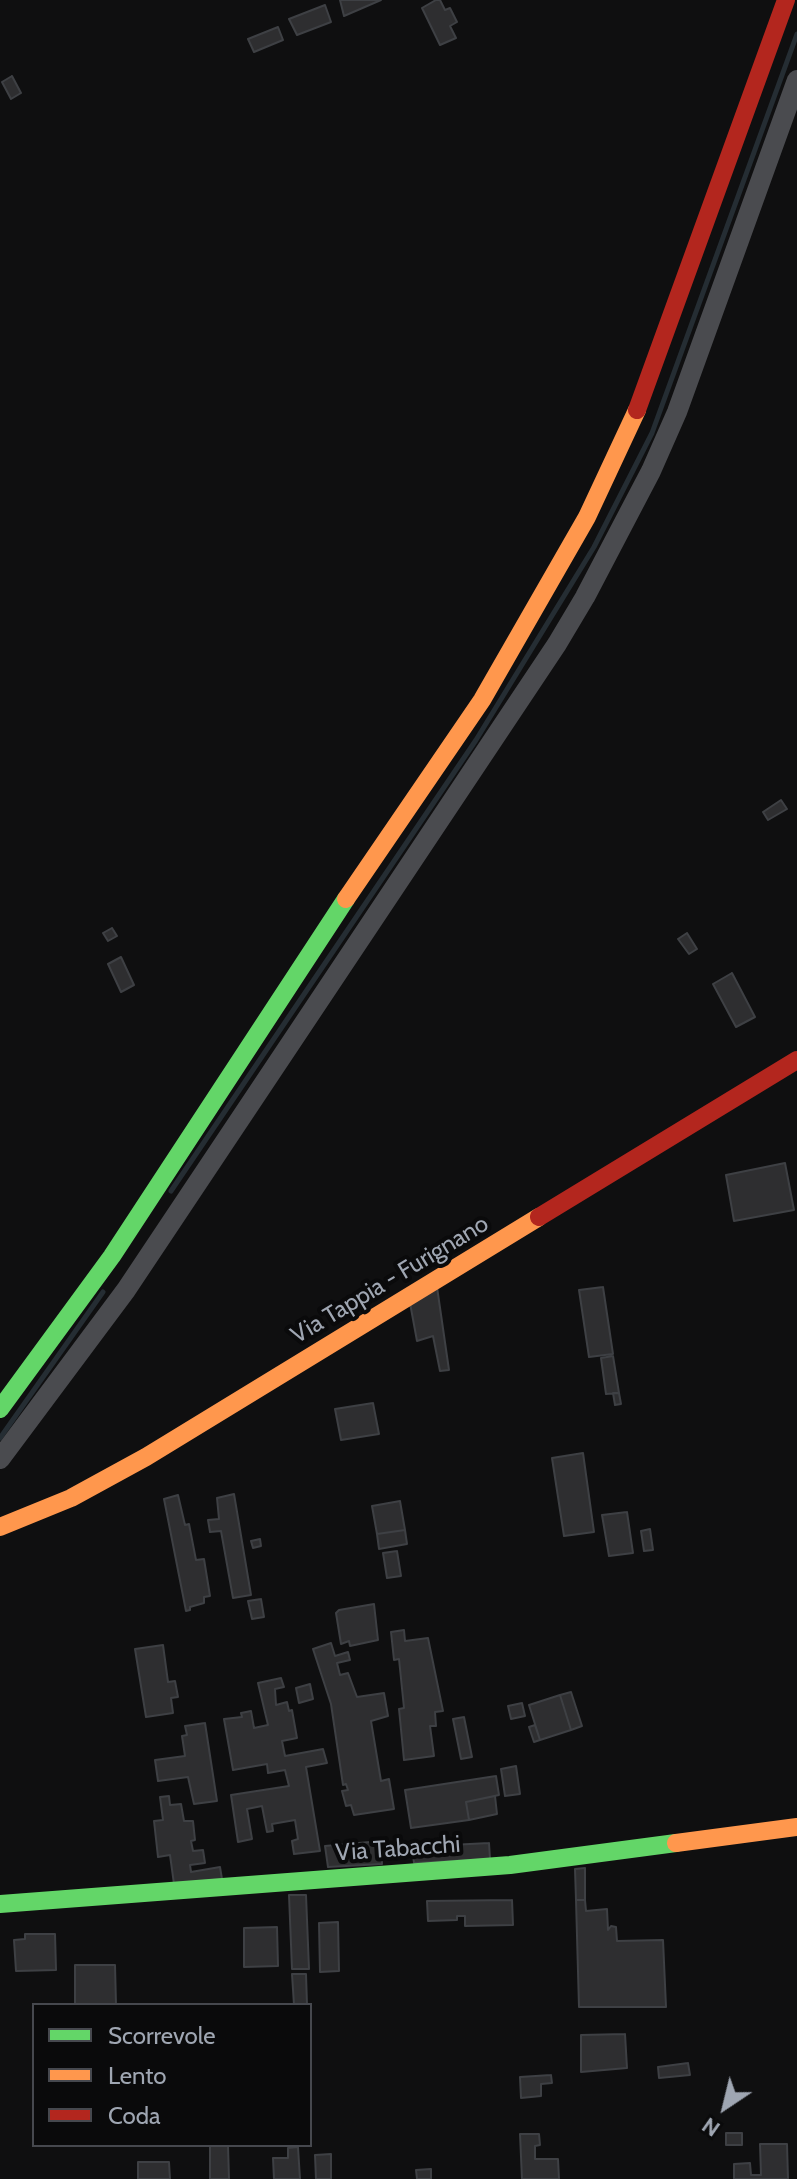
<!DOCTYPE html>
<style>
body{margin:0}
#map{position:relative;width:797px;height:2179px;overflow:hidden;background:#0f0f10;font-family:Cabin,sans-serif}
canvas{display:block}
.legend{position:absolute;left:32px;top:2003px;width:280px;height:144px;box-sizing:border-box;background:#0a0a0b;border:2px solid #46484e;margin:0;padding:10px 14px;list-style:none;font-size:24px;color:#9fa6b2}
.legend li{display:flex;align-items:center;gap:16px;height:40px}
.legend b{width:40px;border:2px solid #46484e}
.north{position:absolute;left:685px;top:2067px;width:80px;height:80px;-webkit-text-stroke:6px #0a0a0b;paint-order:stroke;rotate:215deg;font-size:22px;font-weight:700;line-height:32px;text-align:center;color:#9fa6b2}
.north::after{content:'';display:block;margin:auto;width:28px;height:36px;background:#9fa6b2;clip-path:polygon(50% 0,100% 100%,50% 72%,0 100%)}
</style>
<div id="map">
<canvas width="797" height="2179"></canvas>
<ul class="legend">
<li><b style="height:10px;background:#63d668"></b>Scorrevole</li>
<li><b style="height:10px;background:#ff974d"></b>Lento</li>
<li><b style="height:10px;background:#b3261e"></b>Coda</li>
</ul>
<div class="north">N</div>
</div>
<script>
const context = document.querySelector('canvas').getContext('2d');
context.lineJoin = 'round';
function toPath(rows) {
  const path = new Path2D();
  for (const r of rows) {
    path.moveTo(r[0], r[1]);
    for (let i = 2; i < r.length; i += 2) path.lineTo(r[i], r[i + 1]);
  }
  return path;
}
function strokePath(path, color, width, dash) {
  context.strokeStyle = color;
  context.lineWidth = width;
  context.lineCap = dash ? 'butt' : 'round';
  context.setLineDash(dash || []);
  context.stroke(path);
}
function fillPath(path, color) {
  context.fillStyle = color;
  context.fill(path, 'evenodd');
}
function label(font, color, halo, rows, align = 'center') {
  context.font = font + ' Cabin,sans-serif';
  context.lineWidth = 8;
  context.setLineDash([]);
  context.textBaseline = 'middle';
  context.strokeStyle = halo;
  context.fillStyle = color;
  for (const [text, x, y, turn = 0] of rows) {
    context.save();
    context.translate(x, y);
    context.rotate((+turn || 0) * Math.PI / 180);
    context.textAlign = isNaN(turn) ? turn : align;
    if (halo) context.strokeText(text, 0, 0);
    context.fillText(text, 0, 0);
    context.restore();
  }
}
strokePath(toPath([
 [171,1191,476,740,594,547,652,433,797,34],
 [0,1438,103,1292]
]), '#252d33', 5);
const building = toPath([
 [340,0,381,0,344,16,340,0],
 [436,0,440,0,445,10,450,8,457,22,450,26,456,38,440,45,422,8,436,0],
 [325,5,331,22,297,35,289,19,325,5],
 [278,27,283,40,254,52,248,39,278,27],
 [12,76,21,93,11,99,2,82,12,76],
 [781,800,787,809,768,820,763,812,781,800],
 [112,928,117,936,108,941,103,933,112,928],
 [687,933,697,949,689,954,678,939,687,933],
 [121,957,134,985,121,992,108,964,121,957],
 [732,973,755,1017,736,1027,713,984,732,973],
 [785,1163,794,1210,734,1221,726,1175,785,1163],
 [437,1287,449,1370,440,1371,433,1336,417,1341,410,1303,437,1287],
 [603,1287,613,1354,589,1357,579,1290,603,1287],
 [613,1356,619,1393,606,1394,601,1358,613,1356],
 [613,1393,619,1393,621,1404,615,1405,613,1393],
 [373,1403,379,1434,341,1440,335,1409,373,1403],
 [583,1453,594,1532,564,1536,552,1458,583,1453],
 [234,1494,251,1595,233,1598,221,1531,210,1532,208,1520,219,1519,217,1498,234,1494],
 [178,1495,185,1525,189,1524,196,1560,204,1559,210,1596,204,1597,204,1603,190,1607,190,1610,186,1611,164,1499,178,1495],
 [400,1501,405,1530,377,1534,372,1506,400,1501],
 [627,1512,633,1553,609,1556,602,1515,627,1512],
 [650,1529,653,1550,644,1551,641,1531,650,1529],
 [405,1530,407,1544,379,1549,377,1534,405,1530],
 [260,1539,261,1546,253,1548,251,1541,260,1539],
 [397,1551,401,1576,387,1578,383,1553,397,1551],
 [261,1599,264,1617,252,1619,248,1601,261,1599],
 [374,1604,378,1640,350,1646,349,1641,341,1644,336,1613,339,1610,374,1604],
 [404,1630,405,1641,428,1638,443,1711,435,1712,436,1726,430,1726,434,1756,404,1760,399,1709,404,1708,399,1659,394,1660,391,1632,404,1630],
 [331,1643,335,1656,348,1652,350,1660,337,1663,340,1675,348,1673,357,1697,384,1693,388,1716,371,1721,381,1781,389,1779,394,1809,354,1815,351,1805,346,1806,342,1791,348,1790,346,1784,343,1785,331,1704,313,1649,331,1643],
 [163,1645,168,1682,175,1681,178,1697,171,1698,173,1713,146,1717,135,1649,163,1645],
 [281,1678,284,1687,275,1689,276,1705,287,1702,289,1711,292,1710,297,1738,282,1741,285,1756,323,1749,327,1763,306,1767,320,1851,294,1854,292,1841,298,1839,295,1820,272,1824,273,1831,267,1832,262,1806,247,1809,252,1839,238,1842,231,1795,289,1786,285,1770,268,1773,267,1764,233,1770,224,1719,242,1717,241,1713,251,1711,254,1728,268,1725,258,1683,281,1678],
 [310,1684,313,1699,299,1703,296,1688,310,1684],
 [571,1692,582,1726,571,1730,560,1695,571,1692],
 [560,1695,571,1730,540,1740,529,1705,560,1695],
 [522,1703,525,1716,511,1719,508,1706,522,1703],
 [464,1717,472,1757,461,1759,453,1719,464,1717],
 [205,1723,217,1801,194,1804,188,1777,158,1781,155,1760,185,1756,182,1736,187,1735,185,1726,205,1723],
 [535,1725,540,1740,534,1742,529,1727,535,1725],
 [516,1766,520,1794,505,1796,501,1769,516,1766],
 [496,1776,499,1795,466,1802,469,1820,411,1828,405,1790,496,1776],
 [169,1796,170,1805,181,1804,184,1821,193,1821,195,1840,191,1841,193,1851,203,1850,205,1863,190,1865,191,1872,220,1867,222,1879,174,1884,170,1855,158,1857,154,1821,163,1820,160,1797,169,1796],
 [495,1796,497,1814,469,1820,466,1802,495,1796],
 [381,1841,382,1864,328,1867,325,1846,381,1841],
 [489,1843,490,1859,414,1863,412,1847,489,1843],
 [585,1868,585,1900,576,1900,575,1869,585,1868],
 [289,1895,306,1895,309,1969,292,1969,289,1895],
 [512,1900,513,1925,465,1926,465,1916,457,1916,457,1920,428,1921,427,1901,512,1900],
 [576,1900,585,1900,586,1911,607,1909,608,1930,611,1926,616,1927,617,1941,663,1940,666,2007,579,2007,576,1900],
 [338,1922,339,1971,320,1972,319,1923,338,1922],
 [277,1927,278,1966,244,1967,244,1928,277,1927],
 [25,1934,55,1934,56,1970,16,1971,14,1940,25,1939,25,1934],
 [75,1965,115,1965,116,2005,75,2005,75,1965],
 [292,1974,306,1974,307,2005,294,2005,292,1974],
 [625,2034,627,2068,581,2072,581,2035,625,2034],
 [688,2063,690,2075,659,2078,658,2067,688,2063],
 [551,2075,552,2083,541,2084,541,2096,521,2098,520,2077,551,2075],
 [726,2133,742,2133,742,2145,726,2145,726,2133],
 [520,2134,539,2134,540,2145,535,2146,535,2159,558,2159,559,2179,522,2179,520,2134],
 [760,2144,787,2144,788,2179,734,2179,734,2164,750,2163,751,2175,761,2175,760,2144],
 [210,2145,228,2145,229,2179,210,2179,210,2145],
 [298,2147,300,2179,274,2179,273,2158,288,2158,288,2148,298,2147],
 [331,2154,331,2179,316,2179,315,2155,331,2154],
 [138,2162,169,2162,170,2179,138,2179,138,2162],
 [431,2169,431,2179,417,2179,416,2170,431,2169]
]);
fillPath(building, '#2e2e30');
strokePath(building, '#3e4044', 2);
strokePath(toPath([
 [0,1459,126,1290,557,644,585,597,651,471,677,412,797,80]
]), '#4a4b4f', 20);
strokePath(toPath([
 [0,1409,112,1256,346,899],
 [0,1904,510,1865,676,1843]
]), '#63d668', 18);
strokePath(toPath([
 [346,899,482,700,587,517,637,410],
 [0,1527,71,1498,146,1457,539,1217],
 [676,1843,797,1827]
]), '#ff974d', 18);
strokePath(toPath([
 [637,410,786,0],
 [539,1217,797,1060]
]), '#b3261e', 18);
label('24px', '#9fa6b2', '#0a0a0b', [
 ["Via Tappia - Furignano",390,1280,-31],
 ["Via Tabacchi",398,1849,-4]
]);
</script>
